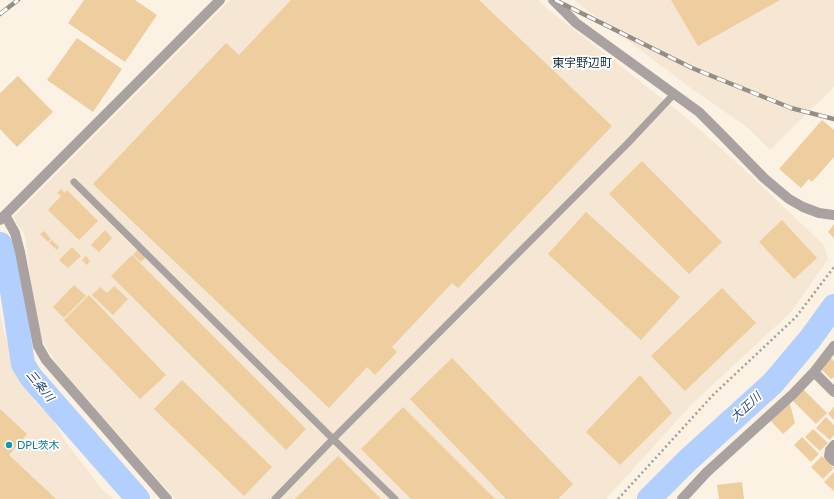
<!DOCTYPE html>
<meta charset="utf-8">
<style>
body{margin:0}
canvas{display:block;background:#fcf2e4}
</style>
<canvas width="834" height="499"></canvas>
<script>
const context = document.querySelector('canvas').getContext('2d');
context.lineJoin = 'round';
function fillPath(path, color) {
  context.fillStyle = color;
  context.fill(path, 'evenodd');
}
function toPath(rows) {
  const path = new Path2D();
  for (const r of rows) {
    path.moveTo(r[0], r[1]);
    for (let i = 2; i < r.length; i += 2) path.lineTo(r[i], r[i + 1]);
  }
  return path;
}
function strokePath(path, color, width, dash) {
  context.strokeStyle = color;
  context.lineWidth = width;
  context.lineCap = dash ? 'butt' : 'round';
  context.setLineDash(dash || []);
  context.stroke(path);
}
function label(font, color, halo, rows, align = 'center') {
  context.font = font + ' Lato,"Noto Sans JP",sans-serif';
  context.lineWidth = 3.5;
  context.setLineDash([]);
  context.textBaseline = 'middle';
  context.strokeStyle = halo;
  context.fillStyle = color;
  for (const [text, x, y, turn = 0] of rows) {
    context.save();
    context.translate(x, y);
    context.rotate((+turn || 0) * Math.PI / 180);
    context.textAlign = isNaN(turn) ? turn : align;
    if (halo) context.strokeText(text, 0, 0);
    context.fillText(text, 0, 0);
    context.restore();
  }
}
fillPath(toPath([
 [230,0,538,0,544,6,682,114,734,160,824,245,828,259,791,312,691,405,606,499,175,499,74,384,55,361,42,340,32,290,25,236,13,217],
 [574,0,834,0,834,87,770,150,747,127,692,89],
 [0,313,4,331,16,368,35,402,51,417,65,441,101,488,113,499,0,499]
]), '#f5e7d3');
strokePath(toPath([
 [0,244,3,249,12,291,23,364,31,377,138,499],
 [649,499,688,460,773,383,810,339,834,306]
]), '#b3cffd', 24);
fillPath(toPath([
 [84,0,135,0,157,15,125,62,68,23],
 [291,0,479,0,612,126,458,288,452,283,392,347,397,352,375,375,367,367,329,408,93,184,226,43,239,55],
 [671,0,780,0,698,46],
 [77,38,122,69,93,112,47,80],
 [18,76,53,112,17,147,0,129,0,93],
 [822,120,834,130,834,157,812,182,809,179,801,188,779,169],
 [642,161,722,242,689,274,609,194],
 [61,189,65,193,67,190,98,221,79,240,48,210,61,196,57,193],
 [586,212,680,297,641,340,548,254],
 [782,220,817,258,794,279,759,242],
 [834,224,834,238,828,232],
 [105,230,112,238,99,252,91,245],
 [44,231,51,239,48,242,40,234],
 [52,240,59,247,57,250,49,243],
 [72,247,81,256,68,268,59,260],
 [138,249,146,257,141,262,133,255],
 [132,255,306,429,286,450,111,276],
 [86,256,90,261,87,265,82,260],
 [74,285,86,296,64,318,53,307],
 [114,286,128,299,113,315,92,295,100,287,107,293],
 [722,288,756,323,685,391,651,356],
 [89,295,166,375,140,399,64,320],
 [830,357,834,361,834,377,831,379,822,370,825,366,823,364],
 [452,358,573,484,558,499,506,499,410,399],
 [640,375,672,413,620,465,586,432],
 [182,380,272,467,244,496,154,409],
 [803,389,827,413,816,424,792,400],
 [789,401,795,423,783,434,769,419],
 [403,407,495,499,411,499,361,449],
 [834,407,834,420,828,414],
 [0,409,27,434,9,455,56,499,0,499],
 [826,417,834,425,834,435,830,440,816,428],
 [813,429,828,443,820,451,805,437],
 [802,437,819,454,811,462,794,445],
 [338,456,381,499,295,499],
 [822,456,834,468,823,479,811,467],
 [834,472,834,491,824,482],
 [742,482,744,499,719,499,717,485]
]), '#eecd9e');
strokePath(toPath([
 [618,499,662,451,713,395,796,317,834,267]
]), '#a59d93', 2.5, [2, 3]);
strokePath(toPath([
 [74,182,333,439,395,499],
 [275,499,333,439,628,143,674,94]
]), '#a9a2a0', 7);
strokePath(toPath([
 [5,215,15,233,20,252,38,346,46,360,167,499],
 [814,372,834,392],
 [834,445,830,450,829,456,834,461],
 [682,499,707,472,793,394,814,372,834,346]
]), '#a9a2a0', 10);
strokePath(toPath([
 [553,0,576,23,699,112,722,135,764,178,777,189,789,199,803,207,819,213,834,215],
 [0,220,220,0]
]), '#a9a2a0', 10);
const rail = toPath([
 [555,0,692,68,791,108,834,119],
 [0,14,18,0]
]);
strokePath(rail, '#958e85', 4.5);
strokePath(rail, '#fff', 3, [9]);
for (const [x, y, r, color] of [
 [9,445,4,"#0f9aa8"]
]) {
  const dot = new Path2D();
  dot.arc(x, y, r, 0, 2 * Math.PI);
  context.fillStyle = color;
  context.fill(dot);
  strokePath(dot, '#fff', 1.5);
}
label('11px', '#0d838f', '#fff', [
 ["DPL茨木",17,445]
], 'left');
label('12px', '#113039', '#fff', [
 ["東宇野辺町",582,63]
]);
label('italic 12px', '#284880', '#fff', [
 ["三条川",40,386,51],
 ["大正川",746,407,-42]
]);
</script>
